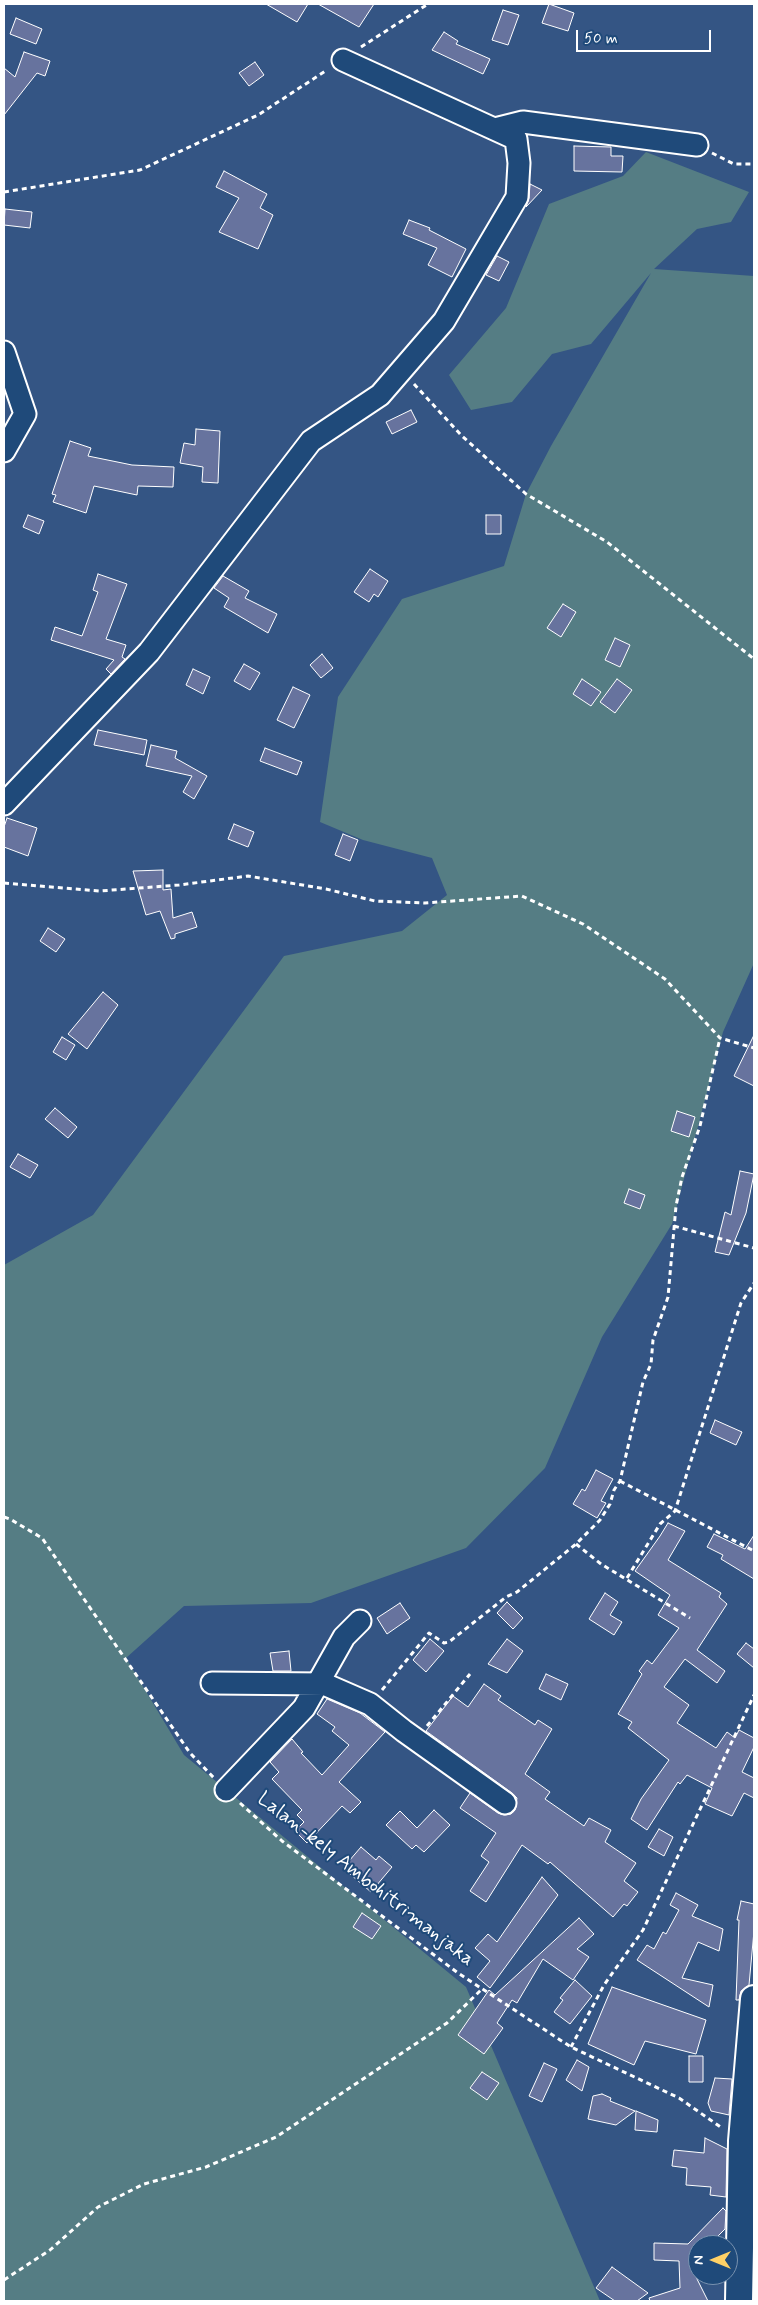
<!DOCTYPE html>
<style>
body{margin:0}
#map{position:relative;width:758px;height:2305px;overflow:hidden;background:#345584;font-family:Mynerve,sans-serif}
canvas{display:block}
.frame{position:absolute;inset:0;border:5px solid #fff;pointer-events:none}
.north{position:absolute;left:688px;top:2235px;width:50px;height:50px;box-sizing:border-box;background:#1f4a7a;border:1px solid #7992af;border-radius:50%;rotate:270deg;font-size:14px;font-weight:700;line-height:20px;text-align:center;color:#fff}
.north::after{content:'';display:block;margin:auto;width:18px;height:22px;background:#ffd166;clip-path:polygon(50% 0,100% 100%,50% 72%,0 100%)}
.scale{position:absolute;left:576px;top:30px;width:135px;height:22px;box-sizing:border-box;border:2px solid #fff;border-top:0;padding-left:6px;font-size:15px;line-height:18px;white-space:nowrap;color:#fff;-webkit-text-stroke:4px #1f4a7a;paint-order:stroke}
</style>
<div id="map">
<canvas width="758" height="2305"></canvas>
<div class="frame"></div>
<div class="north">N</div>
<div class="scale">50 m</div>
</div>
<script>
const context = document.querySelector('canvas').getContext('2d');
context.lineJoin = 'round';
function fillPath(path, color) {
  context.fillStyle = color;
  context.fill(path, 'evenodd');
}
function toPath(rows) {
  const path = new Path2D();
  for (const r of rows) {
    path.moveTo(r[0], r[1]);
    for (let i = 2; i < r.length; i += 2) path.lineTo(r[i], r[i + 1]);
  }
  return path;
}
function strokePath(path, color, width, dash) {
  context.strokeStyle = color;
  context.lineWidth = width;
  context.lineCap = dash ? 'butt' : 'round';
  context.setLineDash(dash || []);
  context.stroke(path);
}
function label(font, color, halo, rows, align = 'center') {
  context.font = font + ' Mynerve,sans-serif';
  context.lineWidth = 4;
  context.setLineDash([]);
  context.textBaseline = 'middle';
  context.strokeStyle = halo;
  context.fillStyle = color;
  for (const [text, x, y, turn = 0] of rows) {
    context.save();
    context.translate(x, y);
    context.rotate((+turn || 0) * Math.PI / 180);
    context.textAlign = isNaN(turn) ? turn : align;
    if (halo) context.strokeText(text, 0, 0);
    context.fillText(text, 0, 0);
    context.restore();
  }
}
fillPath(toPath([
 [646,152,749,192,731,222,697,229,654,269,754,276,754,963,723,1032,672,1224,602,1337,545,1468,466,1548,311,1603,184,1606,126,1658,184,1755,466,1987,600,2301,4,2301,4,1265,93,1215,284,956,402,931,447,895,432,858,363,840,320,822,338,697,402,599,504,566,526,494,551,446,651,273,591,344,552,354,512,402,471,410,449,375,506,308,549,204,623,176]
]), '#557d84');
const building = toPath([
 [266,4,308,4,297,22,266,4],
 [318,4,374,4,359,27,318,4],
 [549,4,574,13,568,31,542,23,549,4],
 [503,10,519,15,508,45,492,40,503,10],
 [16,18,42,29,36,44,10,34,16,18],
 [444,32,458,41,456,44,490,59,483,74,432,50,444,32],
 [24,52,50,61,45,76,37,73,4,115,4,68,15,77,24,52],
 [255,62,264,75,249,86,239,73,255,62],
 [574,146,611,147,611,156,623,156,622,172,574,171,574,146],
 [224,171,267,194,260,208,273,215,258,249,219,232,239,198,216,187,224,171],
 [530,184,542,190,526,207,529,198,530,184],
 [5,209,32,212,30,228,4,225,5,209],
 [409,220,430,228,429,230,466,249,452,277,428,265,437,248,403,234,409,220],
 [497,256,509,262,499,281,486,275,497,256],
 [411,410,417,422,392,434,386,422,411,410],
 [196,429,220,431,218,483,202,482,203,467,180,463,184,443,195,445,196,429],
 [70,441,91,448,88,456,132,465,174,467,173,487,138,486,137,495,94,486,86,513,53,502,56,495,52,494,70,441],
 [28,515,44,521,39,534,23,527,28,515],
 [486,515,501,515,501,534,486,534,486,515],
 [370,569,388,581,378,597,374,594,369,602,354,592,370,569],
 [98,574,127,584,106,639,126,645,122,657,125,659,111,674,106,669,114,660,51,640,55,627,82,636,98,592,93,590,98,574],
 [223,576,249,591,245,598,277,614,268,633,224,607,229,598,214,588,223,576],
 [563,604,576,612,561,637,547,628,563,604],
 [615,638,630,645,620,667,605,660,615,638],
 [322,654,333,668,321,678,310,665,322,654],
 [244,664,260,673,250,690,234,681,244,664],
 [193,669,210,677,203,694,186,685,193,669],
 [582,679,601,692,591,706,573,694,582,679],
 [617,679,632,690,615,713,600,702,617,679],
 [293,687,310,695,294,728,277,720,293,687],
 [98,730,147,740,144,755,94,745,98,730],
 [151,745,177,751,175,758,207,776,194,799,183,792,192,776,146,766,151,745],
 [265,748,302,762,297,775,260,761,265,748],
 [7,818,37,828,28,856,4,847,4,827,7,818],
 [234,824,254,832,248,847,228,839,234,824],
 [343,834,358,840,350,861,335,855,343,834],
 [163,870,163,890,171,889,173,918,192,912,197,927,175,934,175,938,171,939,160,911,146,915,133,871,163,870],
 [48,928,65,939,56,952,40,941,48,928],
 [103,992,118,1005,87,1049,68,1034,103,992],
 [754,1035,754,1086,734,1076,754,1035],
 [62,1037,75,1045,66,1060,53,1052,62,1037],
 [55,1108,77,1127,68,1138,45,1119,55,1108],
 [677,1111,695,1117,689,1137,671,1131,677,1111],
 [18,1154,38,1165,30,1178,10,1167,18,1154],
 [740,1171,754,1174,746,1213,729,1255,715,1252,725,1212,731,1215,740,1171],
 [629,1189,645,1195,640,1209,624,1203,629,1189],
 [715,1420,742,1432,736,1445,710,1433,715,1420],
 [596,1470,613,1479,601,1501,606,1503,597,1518,573,1504,582,1489,585,1491,596,1470],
 [668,1523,685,1531,668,1560,721,1593,719,1597,727,1604,697,1650,725,1671,717,1683,685,1659,664,1687,689,1705,677,1723,716,1748,727,1732,735,1738,739,1730,754,1738,754,1747,742,1772,754,1778,754,1798,744,1793,732,1816,705,1804,712,1788,687,1775,680,1784,678,1782,647,1830,631,1819,641,1799,669,1760,628,1728,632,1722,618,1714,642,1674,639,1671,647,1660,652,1664,679,1628,658,1615,670,1595,635,1571,660,1536,668,1523],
 [714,1534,745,1549,754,1535,754,1579,721,1559,723,1555,707,1547,714,1534],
 [605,1593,618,1602,610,1615,622,1622,614,1635,589,1619,605,1593],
 [507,1602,523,1618,513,1629,497,1613,507,1602],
 [400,1603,410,1618,387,1634,377,1618,400,1603],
 [430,1639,444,1651,426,1672,413,1660,430,1639],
 [507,1639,523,1651,507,1673,488,1664,507,1639],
 [746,1643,754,1649,754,1668,737,1654,746,1643],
 [289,1651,291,1671,273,1671,270,1653,289,1651],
 [546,1674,568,1684,561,1700,539,1689,546,1674],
 [484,1684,501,1696,498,1700,535,1725,538,1720,552,1729,525,1774,550,1792,545,1799,584,1826,589,1818,611,1830,605,1842,636,1863,624,1881,638,1892,627,1906,624,1904,613,1917,550,1862,548,1864,522,1845,486,1902,470,1891,489,1862,481,1856,496,1833,460,1808,470,1793,498,1813,504,1815,511,1814,515,1810,517,1798,512,1793,426,1731,453,1696,468,1707,484,1684],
 [327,1699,360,1713,385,1732,339,1782,361,1802,350,1813,342,1806,307,1843,295,1831,304,1822,297,1815,302,1810,272,1779,279,1772,270,1762,292,1739,303,1752,301,1753,322,1775,349,1745,332,1731,335,1727,317,1714,327,1699],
 [434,1810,450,1825,424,1852,416,1845,412,1849,386,1825,400,1811,417,1828,434,1810],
 [659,1829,673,1837,664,1856,648,1847,659,1829],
 [361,1847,376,1860,379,1856,392,1867,371,1892,343,1868,361,1847],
 [542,1877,558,1895,490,1988,477,1977,490,1961,475,1948,488,1934,497,1942,542,1877],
 [676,1893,698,1905,692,1916,723,1929,719,1951,698,1942,682,1978,713,1985,709,2007,637,1960,647,1945,654,1949,663,1932,666,1934,679,1910,670,1905,676,1893],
 [741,1901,754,1904,754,1931,749,1985,741,1991,739,2000,736,2000,739,1920,737,1920,741,1901],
 [362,1913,381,1926,372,1939,353,1927,362,1913],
 [579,1918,594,1934,577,1949,589,1957,573,1980,543,1959,517,2003,512,2000,497,2023,503,2028,484,2054,458,2035,489,1990,495,1995,579,1918],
 [575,1980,592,1996,570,2024,554,2012,563,2000,560,1998,575,1980],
 [612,1987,706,2020,696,2054,645,2041,634,2065,588,2044,612,1987],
 [689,2056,703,2056,703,2082,689,2082,689,2056],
 [577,2060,589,2067,582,2091,566,2080,577,2060],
 [544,2063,557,2069,542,2102,529,2096,544,2063],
 [482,2072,499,2083,487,2100,470,2088,482,2072],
 [715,2078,732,2079,729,2115,711,2111,708,2103,715,2078],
 [602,2094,611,2098,610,2101,635,2111,616,2125,588,2119,593,2096,602,2094],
 [636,2111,658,2120,657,2132,635,2130,636,2111],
 [705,2138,727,2149,726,2197,710,2195,711,2187,686,2185,687,2168,672,2166,674,2150,704,2153,705,2138],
 [723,2208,726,2211,725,2229,709,2245,694,2245,694,2273,708,2301,650,2301,649,2298,680,2288,679,2261,654,2260,654,2243,688,2244,723,2208],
 [612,2267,648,2293,637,2301,615,2301,596,2288,612,2267]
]);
fillPath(building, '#67739e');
strokePath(building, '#fff', 1);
const minor = toPath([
 [495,129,523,122,697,145],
 [4,352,25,414,4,451],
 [4,804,149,652,311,441,380,395,444,321,517,197,519,163,516,139,343,60],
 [212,1683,324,1684,370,1704,404,1731,505,1803],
 [226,1790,304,1708,344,1637,360,1621]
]);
const tertiary = toPath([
 [739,2301,742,2141,754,1999]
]);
strokePath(minor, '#fff', 25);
strokePath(tertiary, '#fff', 30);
strokePath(toPath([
 [361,47,428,4],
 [712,153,734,164,754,164],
 [4,192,140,170,258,115,327,70],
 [414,384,461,435,526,494,607,542,754,659],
 [4,883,100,891,179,885,248,876,326,889,375,901,425,903,522,896,583,924,665,979,720,1038,754,1048],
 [674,1226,754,1248],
 [620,1481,754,1551],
 [4,1517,10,1519,42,1538,190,1753,214,1778],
 [576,1544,601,1564,690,1618],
 [627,1578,660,1524,675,1511,741,1303,754,1283],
 [382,1690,429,1633,444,1643,449,1642,506,1597,517,1592,576,1544,600,1520,610,1504,614,1490,620,1481,643,1382,651,1364,653,1340,668,1297,676,1206,682,1177,700,1126,720,1038],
 [427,1726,470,1674],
 [240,1803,282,1841,458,1973,571,2047,679,2098,722,2128],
 [571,2047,604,1985,643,1930,754,1695],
 [4,2280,50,2250,98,2207,144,2184,206,2167,276,2137,447,2023,482,1989]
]), '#fff', 3, [5, 4]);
strokePath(minor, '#1f4a7a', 21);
strokePath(tertiary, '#1f4a7a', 26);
label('20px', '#fff', '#1f4a7a', [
 ["Lalan-kely Ambohitrimanjaka",365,1880,38]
]);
</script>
